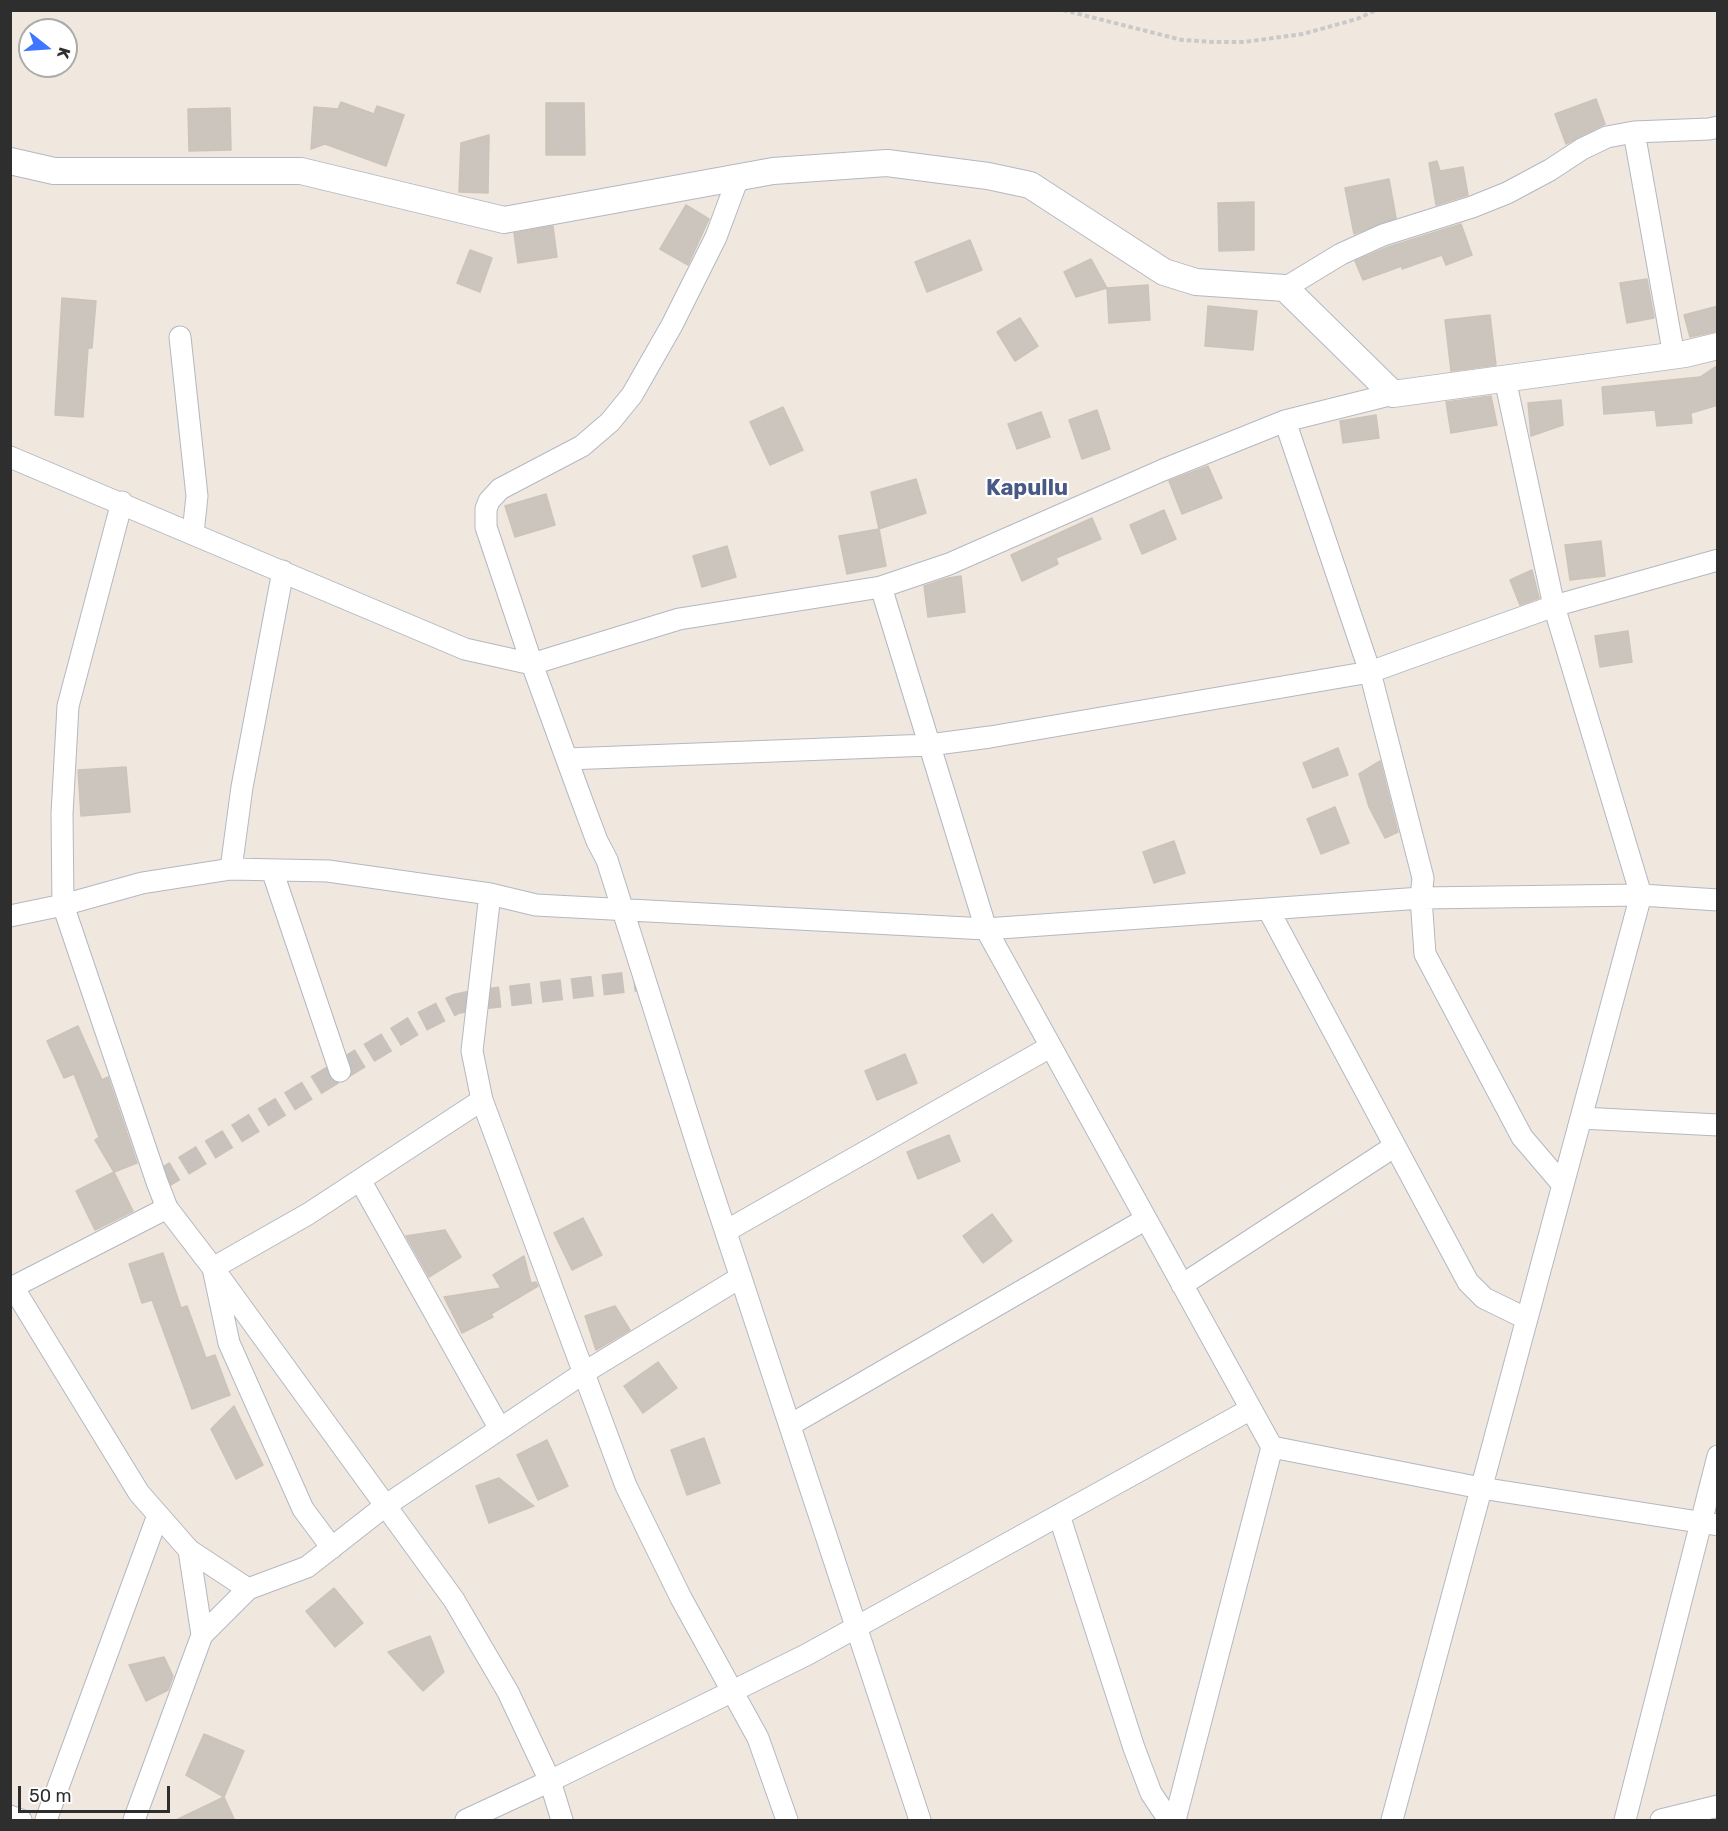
<!DOCTYPE html>
<style>
body{margin:0}
#map{position:relative;width:1728px;height:1831px;overflow:hidden;background:#f0e7df;font-family:Rubik,sans-serif}
canvas{display:block}
.frame{position:absolute;inset:0;border:12px solid #2e2e2e;pointer-events:none}
.north{position:absolute;left:18px;top:18px;width:60px;height:60px;box-sizing:border-box;background:#fff;border:2px solid #ababab;border-radius:50%;rotate:107deg;font-size:16px;font-weight:700;line-height:24px;text-align:center;color:#2e2e2e}
.north::after{content:'';display:block;margin:auto;width:21px;height:27px;background:#3e76ff;clip-path:polygon(50% 0,100% 100%,50% 72%,0 100%)}
.scale{position:absolute;left:18px;top:1786px;width:152px;height:27px;box-sizing:border-box;border:3px solid #2e2e2e;border-top:0;padding-left:8px;font-size:18px;line-height:21px;white-space:nowrap;color:#2e2e2e;-webkit-text-stroke:4px #fff;paint-order:stroke}
</style>
<div id="map">
<canvas width="1728" height="1831"></canvas>
<div class="frame"></div>
<div class="north">K</div>
<div class="scale">50 m</div>
</div>
<script>
const context = document.querySelector('canvas').getContext('2d');
context.lineJoin = 'round';
function fillPath(path, color) {
  context.fillStyle = color;
  context.fill(path, 'evenodd');
}
function toPath(rows) {
  const path = new Path2D();
  for (const r of rows) {
    path.moveTo(r[0], r[1]);
    for (let i = 2; i < r.length; i += 2) path.lineTo(r[i], r[i + 1]);
  }
  return path;
}
function strokePath(path, color, width, dash) {
  context.strokeStyle = color;
  context.lineWidth = width;
  context.lineCap = dash ? 'butt' : 'round';
  context.setLineDash(dash || []);
  context.stroke(path);
}
function label(font, color, halo, rows, align = 'center') {
  context.font = font + ' Rubik,sans-serif';
  context.lineWidth = 4.5;
  context.setLineDash([]);
  context.textBaseline = 'middle';
  context.strokeStyle = halo;
  context.fillStyle = color;
  for (const [text, x, y, turn = 0] of rows) {
    context.save();
    context.translate(x, y);
    context.rotate((+turn || 0) * Math.PI / 180);
    context.textAlign = isNaN(turn) ? turn : align;
    if (halo) context.strokeText(text, 0, 0);
    context.fillText(text, 0, 0);
    context.restore();
  }
}
const building = toPath([
 [1596,99,1605,124,1566,144,1555,114,1596,99],
 [341,102,374,114,377,106,404,115,386,166,325,144,311,149,314,107,338,109,341,102],
 [546,103,584,103,585,155,546,155,546,103],
 [230,108,231,150,189,151,188,109,230,108],
 [489,135,488,193,459,192,461,143,489,135],
 [1437,161,1440,171,1463,167,1468,195,1436,205,1429,163,1437,161],
 [1389,179,1396,218,1354,234,1345,188,1389,179],
 [1254,202,1254,250,1219,251,1218,203,1254,202],
 [686,205,709,219,688,265,660,249,686,205],
 [1461,224,1472,255,1446,265,1442,255,1402,269,1402,266,1363,280,1355,261,1388,247,1461,224],
 [553,226,557,257,518,263,514,233,553,226],
 [970,240,982,270,927,292,915,262,970,240],
 [470,250,492,258,480,292,457,283,470,250],
 [1091,259,1107,288,1076,297,1064,272,1091,259],
 [1647,279,1654,318,1627,323,1620,283,1647,279],
 [1148,285,1150,320,1109,323,1107,288,1148,285],
 [62,298,96,301,92,348,88,348,83,417,55,415,62,298],
 [1208,306,1257,311,1253,350,1205,346,1208,306],
 [1718,306,1718,331,1690,337,1684,315,1718,306],
 [1490,315,1496,365,1451,371,1445,320,1490,315],
 [1020,318,1038,346,1015,361,997,332,1020,318],
 [1718,365,1718,405,1691,413,1692,423,1657,426,1655,410,1604,414,1602,387,1700,377,1718,365],
 [1491,396,1497,425,1451,433,1446,402,1491,396],
 [1561,400,1563,425,1531,436,1528,403,1561,400],
 [783,407,803,450,770,465,750,422,783,407],
 [1097,410,1110,449,1082,459,1069,420,1097,410],
 [1041,412,1050,437,1017,449,1008,424,1041,412],
 [1376,415,1379,438,1343,443,1340,421,1376,415],
 [1208,466,1222,498,1182,514,1169,481,1208,466],
 [916,479,926,513,879,529,871,492,916,479],
 [546,494,555,525,515,537,505,506,546,494],
 [1164,510,1176,539,1142,554,1130,525,1164,510],
 [1092,518,1101,539,1056,558,1058,564,1022,581,1011,555,1092,518],
 [879,529,886,566,847,574,839,536,879,529],
 [1601,541,1605,576,1570,580,1565,545,1601,541],
 [727,546,736,577,702,587,693,556,727,546],
 [1532,570,1539,598,1520,605,1510,580,1532,570],
 [961,576,965,612,928,617,924,586,948,578,961,576],
 [1628,631,1632,662,1600,667,1595,636,1628,631],
 [1338,748,1348,775,1313,788,1303,763,1338,748],
 [1380,761,1398,832,1385,838,1369,807,1359,774,1380,761],
 [126,767,130,812,81,816,78,770,126,767],
 [1335,807,1349,843,1321,854,1307,819,1335,807],
 [1174,841,1185,873,1154,883,1143,852,1174,841],
 [78,1026,102,1080,108,1077,137,1163,114,1172,95,1140,99,1137,74,1074,64,1078,47,1041,78,1026],
 [905,1054,917,1083,877,1100,865,1071,905,1054],
 [949,1135,960,1161,918,1179,907,1152,949,1135],
 [114,1172,133,1211,95,1230,76,1191,114,1172],
 [992,1214,1012,1241,983,1263,963,1236,992,1214],
 [583,1218,602,1255,572,1270,554,1233,583,1218],
 [445,1230,461,1257,429,1277,406,1236,445,1230],
 [163,1253,181,1308,187,1306,206,1358,215,1355,230,1395,192,1409,152,1300,142,1303,129,1264,163,1253],
 [524,1256,531,1283,536,1282,538,1286,491,1314,493,1317,462,1333,444,1297,501,1288,493,1275,524,1256],
 [615,1306,630,1330,596,1350,585,1316,615,1306],
 [658,1362,677,1388,643,1413,624,1386,658,1362],
 [234,1406,263,1465,236,1479,211,1429,234,1406],
 [704,1438,720,1483,687,1495,671,1450,704,1438],
 [547,1440,568,1486,538,1500,517,1455,547,1440],
 [499,1478,534,1506,489,1523,476,1486,499,1478],
 [334,1588,363,1623,335,1647,306,1611,334,1588],
 [430,1636,444,1672,423,1691,388,1652,430,1636],
 [164,1657,173,1676,168,1690,146,1701,129,1665,164,1657],
 [204,1734,244,1751,224,1797,186,1775,204,1734],
 [224,1797,235,1821,174,1821,224,1797]
]);
fillPath(building, '#cbc5be');
strokePath(building, '#cdc3b8', 1.5);
strokePath(toPath([
 [157,1182,415,1025,456,1004,475,1000,645,980]
]), '#c9c2bc', 21, [21, 10]);
const minor = toPath([
 [1634,132,1674,356],
 [738,178,716,237,672,325,632,395,610,422,582,446,500,489,489,501,486,509,486,527,532,664,578,790,597,841,607,860,702,1160,920,1820],
 [1285,288,1341,254,1383,235,1472,207,1507,193,1550,170,1582,149,1607,137,1634,132,1709,129,1718,127],
 [180,337,197,496,193,533],
 [1285,421,1370,672,1423,878,1421,898,1425,954,1522,1137,1563,1185],
 [10,457,465,649,532,664,679,619,881,587,949,564,1163,470,1285,421,1393,394],
 [122,502,68,706,62,814,63,905,157,1182,167,1208,213,1268,454,1600,508,1692,550,1781,562,1820],
 [881,587,986,929,1272,1447,1175,1820],
 [567,759,929,745,990,737,1370,672,1554,606,1718,560],
 [231,869,242,787,283,571],
 [272,870,340,1071],
 [490,894,472,1051,482,1100,626,1486,681,1598,758,1738,787,1820],
 [1268,909,1468,1282,1484,1298,1527,1319],
 [10,916,63,905,142,883,231,869,328,871,490,894,536,905,986,929,1421,898,1641,895,1718,900],
 [1581,1118,1718,1125],
 [360,1180,500,1429],
 [167,1208,13,1287,139,1493,189,1550,248,1589,307,1567,385,1506,585,1372,741,1277],
 [726,1231,1050,1047],
 [1182,1285,1395,1146],
 [790,1425,1146,1219],
 [1272,1447,1481,1488,1718,1525],
 [1059,1515,1134,1748,1151,1793,1169,1820],
 [332,1548,303,1509,229,1343,213,1268,308,1214,482,1100],
 [202,1635,248,1589],
 [10,1816,21,1820],
 [46,1820,158,1515],
 [134,1820,202,1635,189,1550],
 [466,1820,550,1781,806,1655,1251,1409],
 [1392,1820,1641,895,1554,606,1505,379],
 [1625,1820,1718,1456],
 [1661,1820,1718,1806]
]);
const tertiary = toPath([
 [10,161,54,171,301,171,504,220,773,171,887,163,988,176,1030,185,1164,272,1196,282,1285,288,1393,394,1685,354,1718,346]
]);
strokePath(minor, '#b3b8c2', 23);
strokePath(tertiary, '#b3b8c2', 28);
strokePath(toPath([
 [1063,10,1182,40,1213,42,1244,42,1303,34,1357,19,1376,10]
]), '#c9c9c9', 4, [4.5, 3]);
strokePath(minor, '#fff', 21);
strokePath(tertiary, '#fff', 26);
label('bold 22px', '#485985', '#fff', [
 ["Kapullu",1027,489]
]);
</script>
